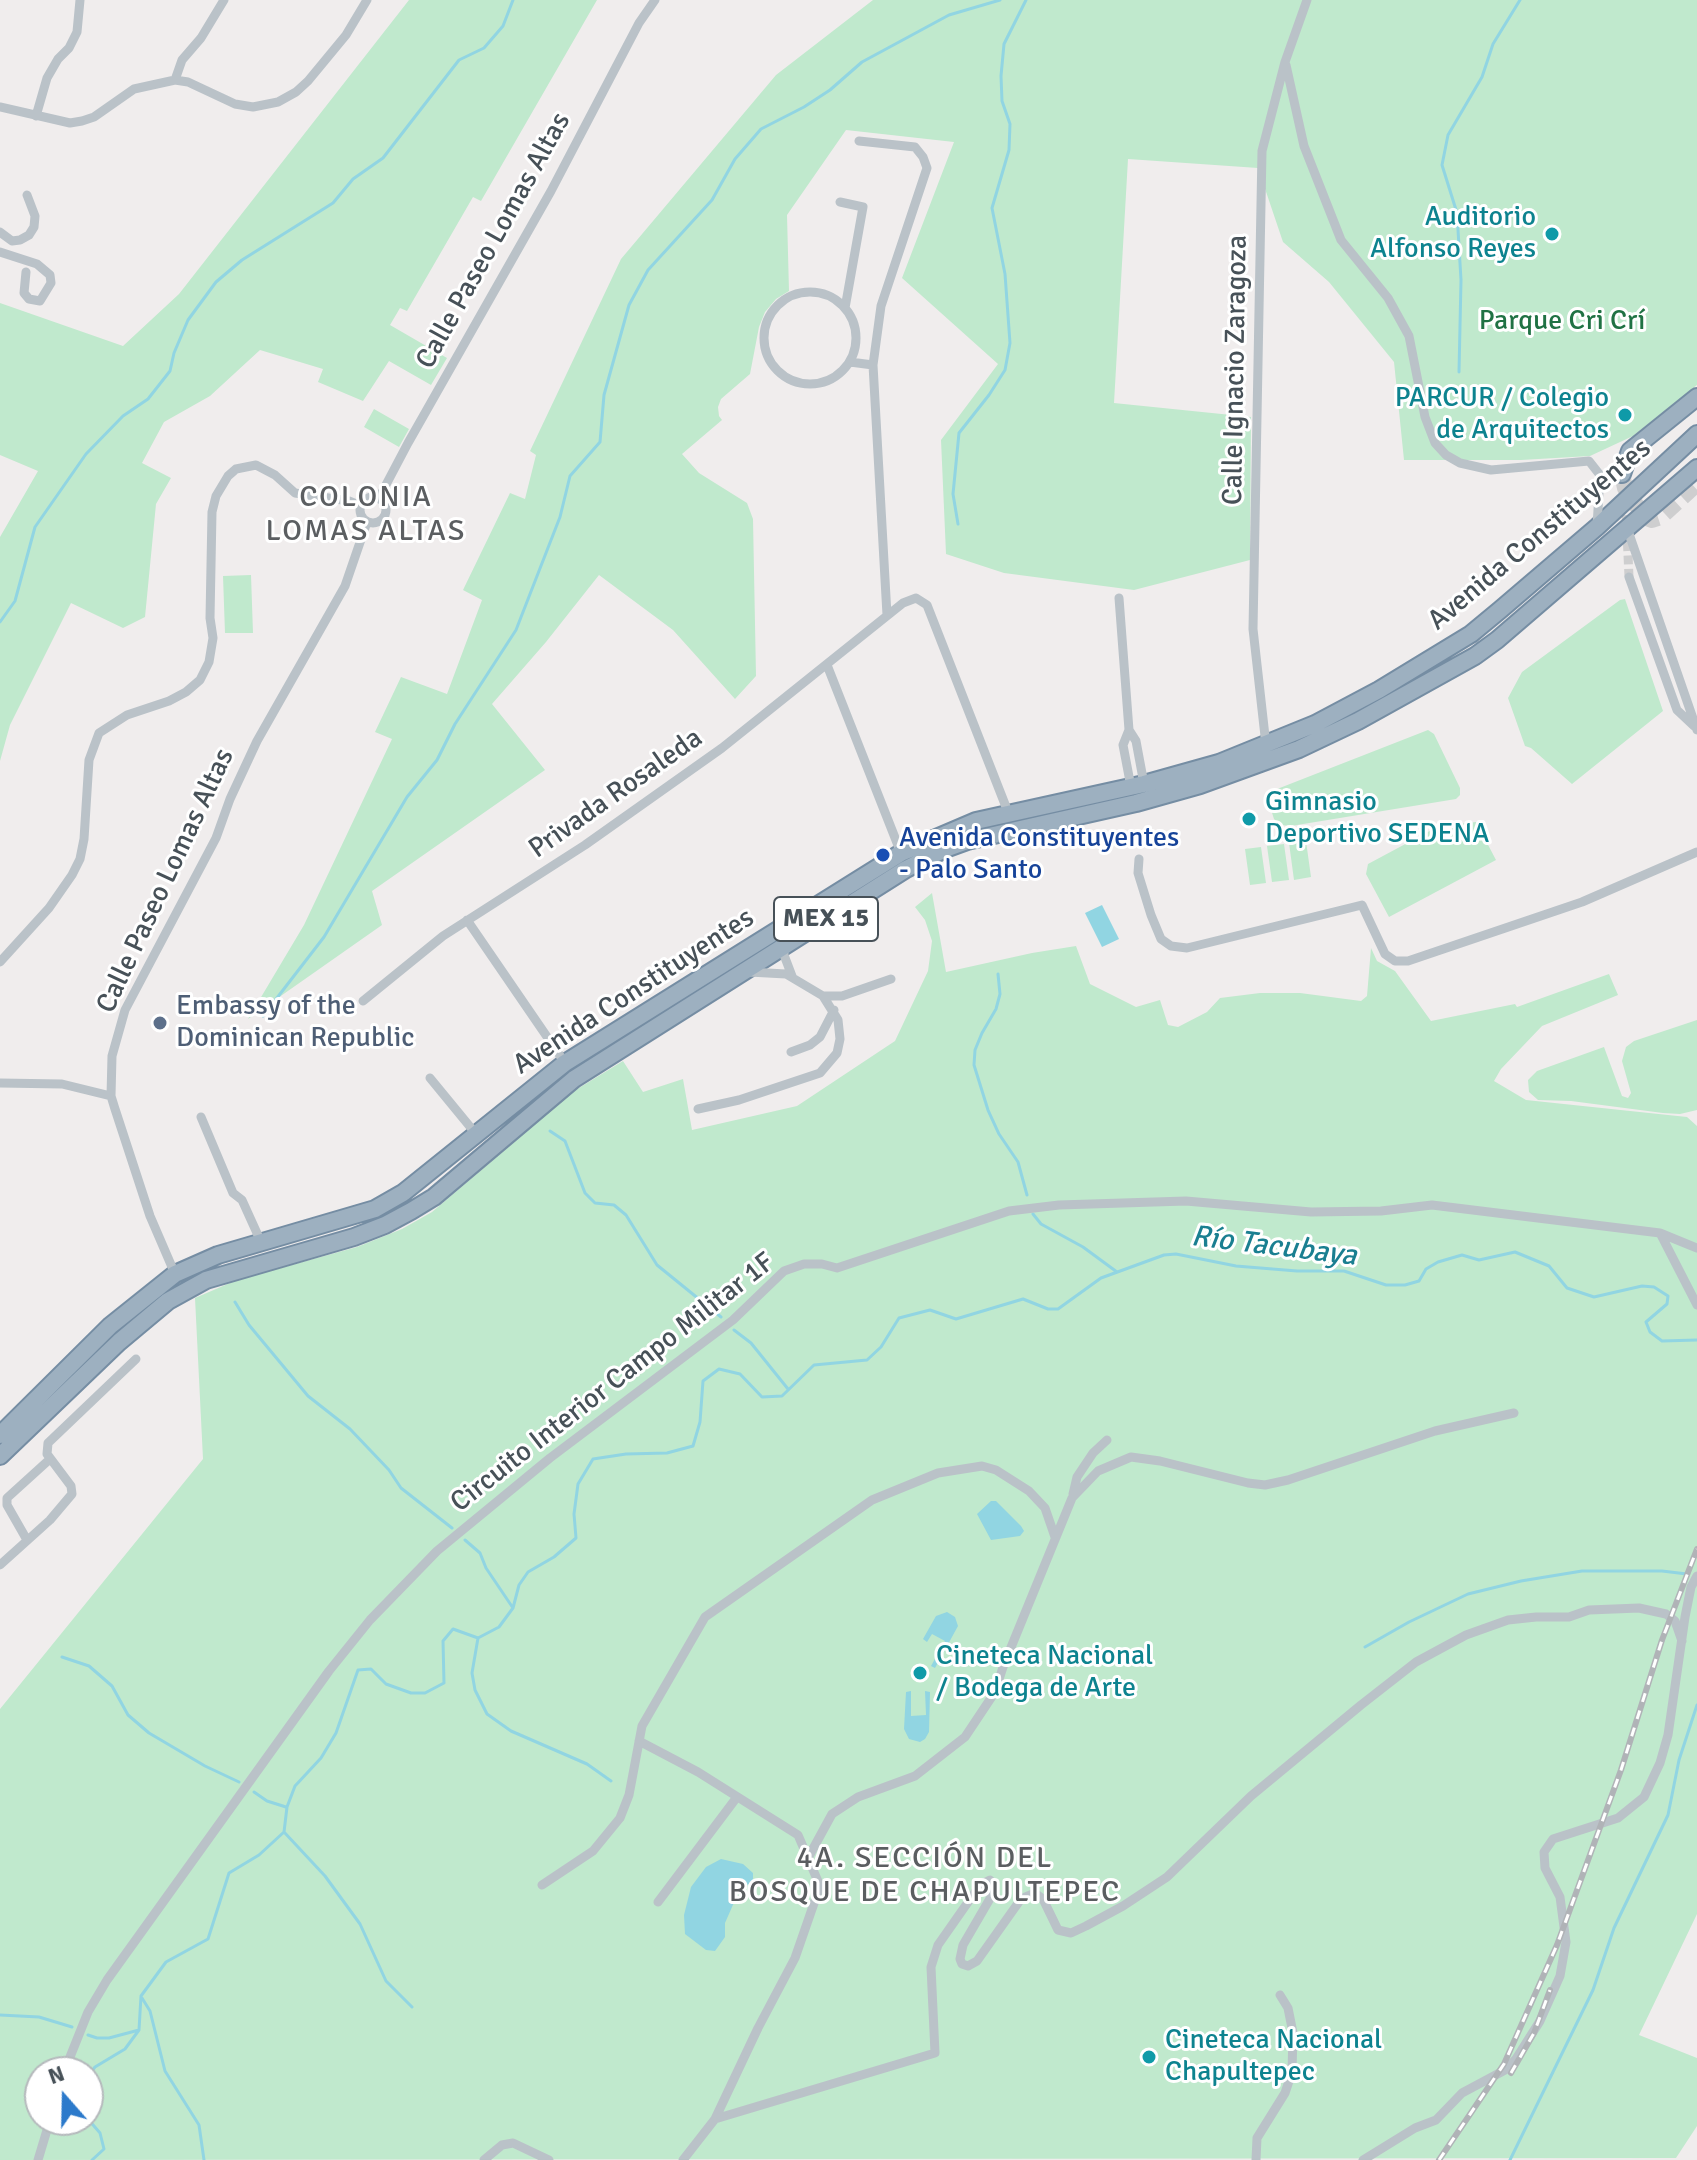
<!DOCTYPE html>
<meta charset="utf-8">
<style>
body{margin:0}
#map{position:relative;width:1697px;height:2160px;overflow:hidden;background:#f0eded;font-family:Signika,sans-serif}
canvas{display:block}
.north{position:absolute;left:24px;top:2056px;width:80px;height:80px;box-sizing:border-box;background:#fff;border:2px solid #b5b9bc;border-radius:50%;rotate:340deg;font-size:22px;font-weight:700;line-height:32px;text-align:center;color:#475158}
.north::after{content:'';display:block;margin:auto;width:28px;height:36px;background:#2c7acb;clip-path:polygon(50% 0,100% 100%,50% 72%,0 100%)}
</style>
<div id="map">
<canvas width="1697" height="2160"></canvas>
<div class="north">N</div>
</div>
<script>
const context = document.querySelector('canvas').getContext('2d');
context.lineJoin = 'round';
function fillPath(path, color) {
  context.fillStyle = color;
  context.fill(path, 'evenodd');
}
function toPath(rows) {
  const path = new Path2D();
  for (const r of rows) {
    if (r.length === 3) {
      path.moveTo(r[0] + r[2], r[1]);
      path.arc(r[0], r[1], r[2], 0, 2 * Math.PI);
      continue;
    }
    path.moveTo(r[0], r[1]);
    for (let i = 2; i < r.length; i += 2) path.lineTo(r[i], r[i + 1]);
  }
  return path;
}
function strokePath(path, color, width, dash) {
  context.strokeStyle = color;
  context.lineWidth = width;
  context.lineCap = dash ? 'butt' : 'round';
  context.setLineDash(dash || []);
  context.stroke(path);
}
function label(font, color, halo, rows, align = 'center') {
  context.font = font + ' Signika,sans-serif';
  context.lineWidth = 6;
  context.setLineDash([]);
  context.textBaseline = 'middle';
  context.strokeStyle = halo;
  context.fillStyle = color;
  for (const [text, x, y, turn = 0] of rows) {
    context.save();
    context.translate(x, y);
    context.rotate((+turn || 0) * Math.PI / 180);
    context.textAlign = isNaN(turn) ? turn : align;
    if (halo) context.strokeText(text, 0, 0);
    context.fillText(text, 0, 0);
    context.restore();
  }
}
fillPath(toPath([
 [409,0,597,0,481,201,473,197,407,311,400,308,390,325,447,358,431,385,389,361,363,401,318,382,323,369,260,350,210,396,164,422,142,463,171,478,156,504,145,617,123,628,71,603,10,725,0,761,0,537,38,471,0,455,0,303,123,346,179,294],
 [873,0,1697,0,1697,385,1633,436,1590,456,1521,460,1404,460,1394,362,1329,282,1283,242,1258,168,1128,159,1114,403,1251,417,1250,560,1134,590,1004,573,946,554,941,440,998,364,902,278,954,142,846,130,787,215,789,291,776,299,765,312,759,327,750,374,721,399,718,407,719,416,722,420,682,454,699,473,747,503,753,519,756,676,735,699,673,630,599,575,546,642,492,704,545,770,372,891,382,925,248,1019,304,925,392,739,375,732,401,677,447,694,482,600,463,590,510,493,525,499,536,455,530,451,621,259,776,75],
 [374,409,409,429,399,447,364,427],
 [251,575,253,633,225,633,223,576],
 [1625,599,1663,711,1572,784,1531,748,1525,746,1508,698,1522,672,1620,600],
 [1428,730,1434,734,1460,788,1460,795,1456,799,1291,826,1280,825,1274,819,1268,800,1272,791],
 [1476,822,1496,860,1389,917,1366,874,1368,864,1439,826],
 [1306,841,1311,877,1294,880,1289,843],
 [1284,844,1289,880,1272,882,1267,846],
 [1261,847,1266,883,1250,885,1245,849],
 [932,893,946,972,1032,953,1076,946,1090,984,1136,1007,1160,1000,1168,1025,1178,1027,1207,1012,1220,998,1260,993,1300,993,1361,1001,1367,996,1371,948,1377,961,1395,971,1431,1021,1515,1004,1517,1007,1609,974,1618,995,1542,1026,1501,1069,1494,1081,1526,1100,1687,1117,1697,1126,1697,1914,1639,2035,1697,2058,1697,2126,1676,2158,0,2160,0,1709,203,1459,195,1298,237,1280,357,1247,402,1229,432,1212,574,1091,623,1061,643,1092,683,1079,692,1130,797,1106,895,1041,928,971,932,941,925,920,915,907],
 [40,2072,88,2072,88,2120,40,2120],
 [1697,1020,1697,1110,1680,1114,1663,1113,1571,1101,1538,1100,1529,1092,1528,1080,1537,1071,1604,1047,1622,1096,1628,1098,1631,1093,1622,1061,1626,1047,1634,1041]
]), '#c0e9cd');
fillPath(toPath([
 [1102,905,1119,939,1102,947,1085,913],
 [991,1501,996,1501,1021,1526,1024,1531,1020,1536,991,1540,977,1514],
 [947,1612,955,1617,958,1626,935,1668,931,1666,945,1641,932,1634,927,1642,923,1639,936,1616],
 [911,1691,911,1716,926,1715,925,1691,930,1692,929,1732,925,1739,920,1742,909,1739,904,1729,906,1692],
 [721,1859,743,1864,753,1873,753,1881,739,1891,725,1923,725,1937,715,1951,706,1950,685,1934,684,1915,691,1887,706,1867]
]), '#91d5e2');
strokePath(toPath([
 [1459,372,1461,280,1457,213,1442,165,1448,135,1482,77,1493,44,1520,0],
 [958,524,953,494,959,433,989,395,1005,370,1010,343,1005,274,992,208,1009,150,1010,124,1002,101,1001,76,1004,44,1026,0],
 [0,622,15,601,35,527,86,454,123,416,148,399,170,371,174,353,188,320,216,282,242,260,333,203,353,179,383,158,459,60,484,48,503,26,513,0],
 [998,974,1000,994,996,1009,982,1033,975,1050,974,1065,988,1110,999,1134,1018,1162,1027,1195],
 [263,1016,324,937,407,797,437,760,455,724,516,630,560,517,570,476,600,442,604,395,629,305,648,270,712,200,735,159,761,129,804,107,830,90,862,62,949,15,1000,0],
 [550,1131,565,1141,585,1193,595,1203,614,1205,626,1215,657,1265,721,1317],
 [1033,1214,1041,1224,1083,1247,1117,1272],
 [235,1302,249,1325,308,1396,350,1429,389,1470,401,1488,452,1528],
 [734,1330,751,1343,788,1389],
 [465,1540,480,1553,486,1568,513,1608],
 [478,1638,472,1673,475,1690,487,1714,511,1731,587,1764,611,1781],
 [1365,1647,1409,1622,1468,1594,1521,1581,1582,1571,1662,1571,1687,1574],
 [62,1657,89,1666,112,1686,128,1715,149,1733,205,1766,239,1782],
 [254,1792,267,1801,286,1807],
 [284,1832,325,1876,360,1924,386,1981,412,2007],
 [142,1998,150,2011,165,2071,199,2125,204,2160],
 [0,2015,39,2017,72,2027],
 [88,2035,97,2038,109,2038,139,2030],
 [88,2076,95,2067,125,2049,139,2030,141,1996,166,1962,208,1939,229,1873,259,1855,284,1832,287,1807,295,1786,321,1758,336,1733,358,1670,371,1669,386,1684,411,1693,425,1693,444,1683,443,1641,453,1629,478,1638,499,1627,513,1608,519,1585,528,1572,554,1557,576,1538,574,1514,578,1484,593,1459,626,1454,667,1453,693,1446,700,1422,703,1381,719,1369,740,1374,762,1397,782,1396,814,1365,867,1360,881,1347,899,1318,930,1310,956,1319,1023,1299,1048,1309,1058,1309,1101,1278,1164,1255,1176,1254,1236,1266,1297,1271,1344,1271,1386,1285,1405,1285,1419,1281,1426,1269,1438,1262,1462,1255,1479,1260,1515,1252,1549,1266,1567,1288,1594,1297,1642,1286,1654,1287,1668,1296,1667,1304,1646,1322,1650,1332,1662,1341,1697,1340],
 [88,2119,100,2133,104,2149,92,2160],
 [1510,2160,1593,1990,1614,1928,1668,1815,1679,1760,1697,1705]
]), '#91d5e2', 3);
strokePath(toPath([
 [1625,488,1629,577]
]), '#cececf', 9, [9, 4.5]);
strokePath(toPath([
 [1622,474,1625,488,1644,517,1652,520,1661,517,1697,484]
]), '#cececf', 16, [16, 8]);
const trunk = toPath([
 [1622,474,1630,451,1697,397],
 [0,1435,110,1326,175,1274,218,1255,375,1209,403,1193,565,1063,901,853,976,821,1144,784,1219,763,1315,724,1379,690,1471,634,1500,610,1597,527,1697,434],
 [0,1456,119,1342,168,1301,206,1280,354,1237,385,1225,411,1211,434,1197,574,1079,906,869,945,849,967,841,1136,803,1200,785,1299,749,1358,721,1475,656,1497,640,1697,468]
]);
strokePath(trunk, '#758da3', 20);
strokePath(toPath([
 [1286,65,1304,146,1341,240,1388,298,1409,336,1425,417,1435,443,1446,455,1460,463,1491,470,1589,461,1600,475,1597,527],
 [175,80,182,60,201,38,224,0],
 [0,107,70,123,82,121,94,117,134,89,175,80,188,82,235,104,253,107,278,102,296,92,308,81,346,35,367,0],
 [36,116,47,78,58,59,69,48,77,32,80,0],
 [859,141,915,147,923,157,927,168,881,306,873,365,887,615],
 [840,202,863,207,845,308],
 [0,232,12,241,20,240,29,235,34,227,35,216,27,195],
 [0,252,37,264,50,275,51,283,40,301,29,299,24,293,26,272],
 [810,338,46],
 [850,362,873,365],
 [373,510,13],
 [379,498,408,443,551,191,639,23,655,0],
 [1627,528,1697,730],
 [1629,577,1677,710,1694,726],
 [1119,598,1129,730,1136,741,1144,784],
 [827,665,901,853],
 [1129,730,1123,745,1131,787],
 [1266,745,1253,629,1262,151,1285,62,1307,0],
 [1139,859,1138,873,1151,915,1161,939,1171,946,1187,948,1362,905,1385,954,1395,961,1408,961,1582,902,1697,852],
 [467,920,565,1063],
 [784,945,784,955,792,976],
 [0,962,49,908,72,875,80,859,84,839,89,760,99,733,127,715,169,701,186,692,200,680,209,662,213,638,210,618,212,512,216,496,228,476,236,469,256,465,275,475,295,493,349,501,361,506],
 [823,996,842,996,891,979],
 [363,1001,443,936,585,845,722,748,903,603,916,598,927,605,1008,812],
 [791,1052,810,1045,820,1037,834,1010],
 [430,1078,476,1134],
 [0,1083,62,1084,111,1096],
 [698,1109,739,1100,820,1073,837,1053,840,1039,838,1020,823,996,786,974,749,972],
 [201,1117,233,1193,242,1200,261,1242],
 [1660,1233,1697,1248],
 [175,1274,150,1216,115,1109,111,1096,112,1056,125,1010,216,838,230,799,257,741,345,586,367,522],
 [1073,1494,1077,1477,1093,1453,1107,1440],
 [27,1540,7,1505,7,1498,50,1459],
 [0,1565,50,1520,72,1494,71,1486,47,1454,48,1443,136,1359],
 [639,1741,698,1772,798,1835,820,1886,795,1958,758,2028,715,2119,683,2160],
 [808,1858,832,1814,858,1797,915,1776,965,1737,995,1692,1003,1667,1072,1498,1098,1471,1131,1457,1160,1461,1248,1483,1265,1485,1288,1480,1435,1431,1514,1413],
 [542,1885,593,1851,620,1818,629,1795,642,1726,705,1617,872,1500,938,1473,982,1466,996,1470,1029,1491,1045,1508,1055,1537],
 [658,1902,737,1797],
 [64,2072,88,2012,107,1980,329,1671,370,1620,437,1551,550,1458,733,1320,784,1271,804,1264,822,1264,837,1268,1009,1211,1059,1205,1186,1201,1311,1212,1381,1211,1432,1205,1660,1233,1697,1305],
 [715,2119,935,2053,931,1967,938,1945,980,1885,990,1880,994,1885,995,1890,963,1945,960,1959,962,1964,968,1966,977,1961,1021,1899,1035,1893,1043,1899,1058,1930,1071,1933,1086,1926,1123,1906,1167,1877,1251,1796,1361,1705,1416,1662,1466,1635,1508,1620,1536,1617,1569,1617,1589,1610,1639,1608,1666,1614,1675,1621,1682,1641],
 [38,2160,50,2120],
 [484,2160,502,2145,513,2143,549,2160],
 [1256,2160,1257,2138,1285,2093,1292,2072,1293,2033,1288,2008,1280,1995],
 [1363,2160,1415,2128,1436,2120,1462,2093,1505,2070,1516,2059,1540,2021,1560,1976,1566,1942,1560,1897,1545,1868,1544,1852,1553,1839,1618,1818,1644,1797,1660,1763,1668,1735,1685,1617,1691,1587,1697,1576]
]), '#bac2c8', 9);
strokePath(trunk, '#9db0c0', 16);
const rail = toPath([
 [1511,2073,1534,2033,1550,1990],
 [1439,2160,1504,2064,1557,1945,1621,1770,1662,1640,1697,1549]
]);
strokePath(rail, '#b0b3b7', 6);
strokePath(rail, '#fff', 3, [9]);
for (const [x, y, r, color] of [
 [1552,234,8,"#0f9aa8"],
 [1625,415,8,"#0f9aa8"],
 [1249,819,8,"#0f9aa8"],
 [883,855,8,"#1a4fb4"],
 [160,1023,8,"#5c6f8a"],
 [920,1673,8,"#0f9aa8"],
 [1149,2057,8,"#0f9aa8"]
]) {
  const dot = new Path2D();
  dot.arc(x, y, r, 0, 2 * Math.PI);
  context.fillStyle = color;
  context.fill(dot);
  strokePath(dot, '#fff', 3);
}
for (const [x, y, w] of [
 [826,919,104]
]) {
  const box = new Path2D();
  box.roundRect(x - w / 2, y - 22, w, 44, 6);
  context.fillStyle = '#fff';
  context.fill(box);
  strokePath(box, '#475158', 2);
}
label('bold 26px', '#475158', null, [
 ["MEX 15",826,919]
]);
label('28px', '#0d838f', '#fff', [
 ["Auditorio",1536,218,"right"],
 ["Alfonso Reyes",1536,250,"right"],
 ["PARCUR / Colegio",1609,399,"right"],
 ["de Arquitectos",1609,431,"right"],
 ["Gimnasio",1265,803],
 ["Deportivo SEDENA",1265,835],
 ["Cineteca Nacional",936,1657],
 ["/ Bodega de Arte",936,1689],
 ["Cineteca Nacional",1165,2041],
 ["Chapultepec",1165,2073]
], 'left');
label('28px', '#475158', '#fff', [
 ["Calle Paseo Lomas Altas",494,241,-61],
 ["Calle Ignacio Zaragoza",1236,370,-89],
 ["Avenida Constituyentes",1540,535,-40],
 ["Privada Rosaleda",616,794,-35],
 ["Calle Paseo Lomas Altas",166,881,-65],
 ["Avenida Constituyentes",634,992,-33],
 ["Circuito Interior Campo Militar 1F",613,1383,-38]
]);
label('28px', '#207244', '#fff', [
 ["Parque Cri Crí",1562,322]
]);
label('28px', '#164399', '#fff', [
 ["Avenida Constituyentes",899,839],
 ["- Palo Santo",899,871]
], 'left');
label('28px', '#4e5e75', '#fff', [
 ["Embassy of the",176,1007],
 ["Dominican Republic",176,1039]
], 'left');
context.letterSpacing = '2px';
label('30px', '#5b5e61', '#fff', [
 ["COLONIA",366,498],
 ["LOMAS ALTAS",366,532],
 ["4A. SECCIÓN DEL",925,1859],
 ["BOSQUE DE CHAPULTEPEC",925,1893]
]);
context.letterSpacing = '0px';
label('italic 30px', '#1a7f91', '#fff', [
 ["Río Tacubaya",1274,1247,7]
]);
</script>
